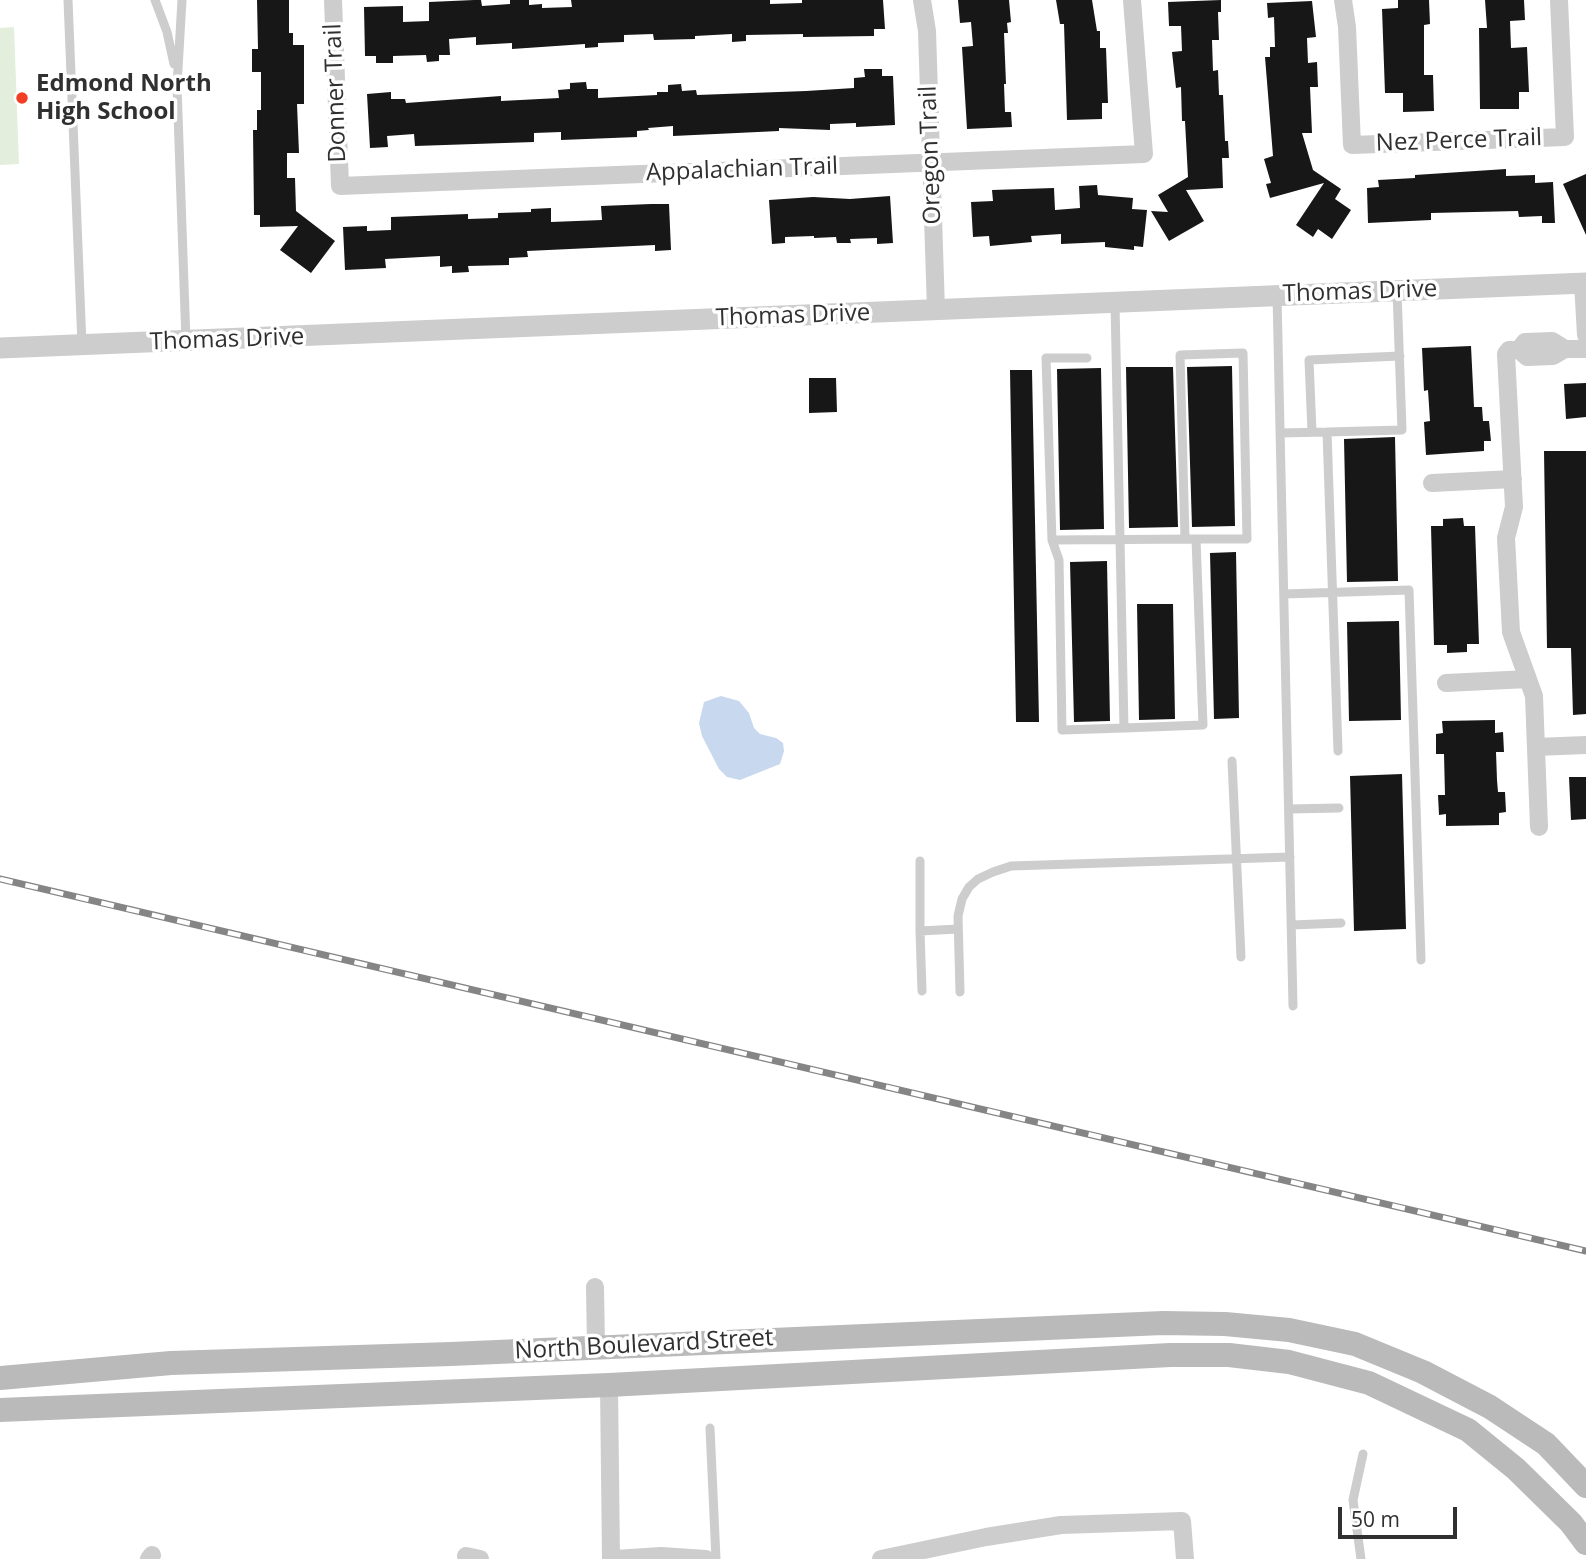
<!DOCTYPE html>
<style>
body{margin:0}
#map{position:relative;width:1586px;height:1559px;overflow:hidden;background:#fff;font-family:"Open Sans",sans-serif}
canvas{display:block}
.scale{position:absolute;left:1338px;top:1507px;width:119px;height:32px;box-sizing:border-box;border:4px solid #303030;border-top:0;padding-left:9px;font-size:21px;line-height:24px;white-space:nowrap;color:#303030;-webkit-text-stroke:5px #fff;paint-order:stroke}
</style>
<div id="map">
<canvas width="1586" height="1559"></canvas>
<div class="scale">50 m</div>
</div>
<script>
const context = document.querySelector('canvas').getContext('2d');
context.lineJoin = 'round';
function fillPath(path, color) {
  context.fillStyle = color;
  context.fill(path, 'evenodd');
}
function toPath(rows) {
  const path = new Path2D();
  for (const r of rows) {
    path.moveTo(r[0], r[1]);
    for (let i = 2; i < r.length; i += 2) path.lineTo(r[i], r[i + 1]);
  }
  return path;
}
function strokePath(path, color, width, dash) {
  context.strokeStyle = color;
  context.lineWidth = width;
  context.lineCap = dash ? 'butt' : 'round';
  context.setLineDash(dash || []);
  context.stroke(path);
}
function label(font, color, halo, rows, align = 'center') {
  context.font = font + ' "Open Sans",sans-serif';
  context.lineWidth = 7;
  context.setLineDash([]);
  context.textBaseline = 'middle';
  context.strokeStyle = halo;
  context.fillStyle = color;
  for (const [text, x, y, turn = 0] of rows) {
    context.save();
    context.translate(x, y);
    context.rotate((+turn || 0) * Math.PI / 180);
    context.textAlign = isNaN(turn) ? turn : align;
    if (halo) context.strokeText(text, 0, 0);
    context.fillText(text, 0, 0);
    context.restore();
  }
}
fillPath(toPath([
 [14,27,19,164,0,165,0,28]
]), '#e3eedd');
fillPath(toPath([
 [721,696,739,701,749,713,754,728,760,734,776,738,783,743,784,751,780,764,740,780,727,777,719,769,702,736,699,723,704,702]
]), '#c8d8ef');
fillPath(toPath([
 [257,0,289,0,289,33,293,33,293,45,304,45,304,104,297,104,299,153,287,153,287,178,295,178,296,211,335,241,311,273,280,250,298,226,260,227,260,215,254,215,253,130,257,130,257,110,261,110,261,72,252,72,252,49,258,49],
 [474,0,481,0,482,6,510,4,510,0,529,0,529,5,542,4,542,8,572,7,571,0,770,0,770,4,802,3,802,0,883,0,885,29,874,29,874,36,803,37,803,34,746,35,746,41,732,42,732,34,695,36,695,39,654,40,653,34,624,35,624,42,598,43,598,47,585,48,585,44,512,49,512,43,476,45,476,37,449,39,450,55,439,55,439,61,427,62,426,55,393,56,393,63,376,63,376,56,365,56,364,7,403,6,403,22,429,21,429,2],
 [958,0,1009,0,1011,22,1007,23,1008,33,1004,33,1006,84,1004,84,1005,112,1011,112,1012,127,967,129,962,47,973,46,971,22,960,23],
 [1056,0,1092,0,1097,31,1100,31,1100,48,1106,48,1108,103,1102,103,1102,119,1067,120,1064,24,1060,24],
 [1221,0,1221,12,1218,12,1219,40,1212,40,1213,71,1218,70,1219,95,1223,95,1225,141,1228,141,1229,158,1222,158,1223,188,1186,190,1204,221,1169,241,1151,211,1168,212,1158,195,1188,177,1185,121,1182,121,1181,87,1176,88,1172,52,1182,51,1181,26,1169,26,1168,2],
 [1398,0,1429,0,1430,24,1424,25,1424,75,1433,75,1434,111,1403,112,1403,93,1385,93,1382,9,1398,8],
 [1485,0,1524,0,1525,20,1510,21,1511,48,1527,47,1529,92,1519,92,1519,109,1480,109,1479,28,1487,28],
 [1312,1,1316,37,1307,38,1308,63,1317,62,1318,87,1310,87,1312,133,1302,133,1313,170,1341,189,1335,199,1351,210,1332,239,1318,229,1313,237,1296,225,1324,183,1270,198,1266,184,1271,183,1264,159,1273,156,1265,57,1270,57,1270,47,1275,47,1274,17,1268,18,1267,3],
 [864,69,882,69,882,76,893,76,895,125,856,127,856,123,830,124,830,130,779,128,779,131,673,136,673,126,648,128,649,130,637,131,637,137,561,140,561,132,534,133,534,142,415,146,414,134,387,136,388,147,370,148,367,94,391,92,391,99,405,99,406,103,501,96,501,101,559,98,558,90,570,89,570,83,586,82,587,89,598,89,598,98,657,95,657,92,668,92,668,85,681,84,682,91,696,90,697,95,806,91,854,88,854,78,865,77],
 [1506,169,1506,176,1535,175,1535,183,1553,182,1555,223,1542,223,1542,216,1519,217,1518,211,1431,213,1431,220,1368,223,1367,188,1379,187,1378,180,1415,178,1415,175],
 [1586,174,1586,235,1563,184],
 [1097,185,1098,195,1133,198,1132,209,1147,210,1143,247,1134,246,1134,250,1105,247,1105,242,1061,244,1061,234,1031,236,1032,242,990,246,989,236,973,237,971,202,993,201,992,190,1054,188,1055,210,1080,208,1079,186],
 [890,196,893,243,877,244,877,238,850,239,851,243,837,243,836,237,814,238,814,236,785,237,785,243,772,244,769,200,813,197,850,199],
 [651,204,669,204,671,250,655,251,655,245,527,251,528,257,509,258,509,265,468,266,469,272,452,273,452,266,440,267,440,256,385,259,386,268,345,270,343,227,367,226,367,231,391,230,391,217,468,214,468,219,498,218,498,213,531,212,531,209,551,208,551,222,602,220,601,206],
 [1471,346,1474,407,1482,407,1483,421,1489,421,1491,441,1484,441,1484,451,1426,455,1424,422,1430,421,1428,390,1424,391,1422,348],
 [1232,366,1235,526,1192,527,1187,367],
 [1126,367,1173,367,1178,527,1129,528],
 [1101,368,1104,529,1060,530,1057,369],
 [1010,370,1032,370,1039,722,1016,722],
 [809,378,836,378,837,412,809,413],
 [1586,383,1586,417,1566,419,1564,384],
 [1395,437,1398,581,1347,582,1344,439],
 [1544,451,1586,451,1586,714,1573,715,1571,648,1547,648],
 [1463,518,1464,526,1475,526,1479,644,1467,644,1467,652,1447,653,1447,645,1434,645,1431,526,1443,526,1443,519],
 [1236,552,1239,718,1214,719,1210,553],
 [1107,561,1110,721,1074,722,1070,562],
 [1137,604,1173,604,1175,719,1139,720],
 [1399,621,1401,720,1349,721,1347,622],
 [1495,720,1495,733,1503,732,1504,752,1496,752,1497,780,1498,792,1505,792,1506,812,1499,813,1499,825,1446,826,1446,814,1439,815,1438,795,1445,795,1444,754,1436,754,1436,734,1443,733,1442,721],
 [1402,774,1406,929,1354,931,1350,776],
 [1569,777,1586,777,1586,819,1571,820]
]), '#171717');
strokePath(toPath([
 [68,0,82,345],
 [155,0,167,32,174,64],
 [182,0,177,86,186,341],
 [1277,296,1293,1006],
 [1087,358,1046,358,1052,540,1059,560,1062,730,1124,728,1115,304],
 [1312,432,1309,360,1400,356],
 [1327,432,1402,430,1397,291],
 [1280,433,1327,432,1338,751],
 [1185,538,1180,355,1243,353,1247,539,1196,539],
 [1052,540,1196,539,1203,725,1124,728],
 [1284,594,1409,590,1421,960],
 [1232,761,1241,957],
 [1289,809,1339,808],
 [920,861,920,931],
 [1292,925,1341,923],
 [922,991,920,931,958,929],
 [960,992,958,916,962,899,969,887,978,879,993,872,1011,866,1290,857],
 [710,1428,716,1559],
 [1361,1559,1353,1500,1363,1454]
]), '#cdcdcd', 9);
strokePath(toPath([
 [333,0,340,186,1144,154,1132,0],
 [922,0,927,31,936,310],
 [1343,0,1347,27,1352,145,1565,137,1559,0],
 [1583,283,1586,335],
 [1565,349,1553,356,1527,357,1519,350,1525,342,1552,341,1565,349,1586,349],
 [1519,350,1509,350,1506,354,1514,507,1506,538,1511,632,1534,696,1539,827],
 [1432,483,1513,479],
 [1446,683,1528,679],
 [1536,747,1586,745],
 [595,1287,596,1347],
 [609,1385,611,1559],
 [466,1556,480,1559],
 [149,1559,152,1555],
 [615,1559,661,1556,706,1559],
 [881,1559,986,1537,1061,1525,1182,1521,1185,1559]
]), '#cdcdcd', 18);
strokePath(toPath([
 [0,348,1586,283]
]), '#cdcdcd', 21);
strokePath(toPath([
 [0,1378,171,1363,451,1354,1163,1323,1225,1324,1289,1330,1355,1344,1423,1372,1490,1407,1546,1444,1586,1486],
 [0,1410,609,1385,1170,1355,1229,1355,1289,1362,1369,1383,1468,1430,1516,1469,1571,1523,1586,1543]
]), '#bababa', 24);
const rail = toPath([
 [0,879,1586,1251]
]);
strokePath(rail, '#858585', 7);
strokePath(rail, '#fff', 4.5, [13]);
for (const [x, y, r, color] of [
 [22,98,7,"#f33e26"]
]) {
  const dot = new Path2D();
  dot.arc(x, y, r, 0, 2 * Math.PI);
  context.fillStyle = color;
  context.fill(dot);
  strokePath(dot, '#fff', 2.5);
}
label('bold 24px', '#303030', '#fff', [
 ["Edmond North",36,84],
 ["High School",36,112]
], 'left');
label('24px', '#303030', '#fff', [
 ["Donner Trail",336,93,-92],
 ["Nez Perce Trail",1459,141,-2],
 ["Oregon Trail",931,155,-92],
 ["Appalachian Trail",742,170,-2],
 ["Thomas Drive",1360,292,-2],
 ["Thomas Drive",793,316,-2],
 ["Thomas Drive",227,340,-2],
 ["North Boulevard Street",644,1345,-3]
]);
</script>
